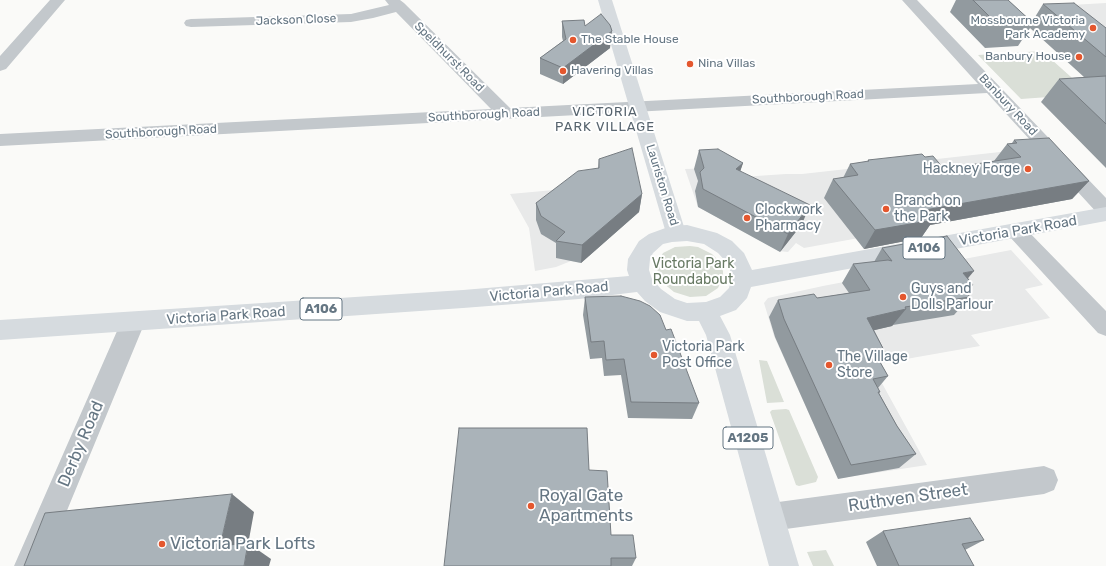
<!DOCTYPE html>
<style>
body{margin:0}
canvas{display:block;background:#fafaf8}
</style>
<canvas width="1106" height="566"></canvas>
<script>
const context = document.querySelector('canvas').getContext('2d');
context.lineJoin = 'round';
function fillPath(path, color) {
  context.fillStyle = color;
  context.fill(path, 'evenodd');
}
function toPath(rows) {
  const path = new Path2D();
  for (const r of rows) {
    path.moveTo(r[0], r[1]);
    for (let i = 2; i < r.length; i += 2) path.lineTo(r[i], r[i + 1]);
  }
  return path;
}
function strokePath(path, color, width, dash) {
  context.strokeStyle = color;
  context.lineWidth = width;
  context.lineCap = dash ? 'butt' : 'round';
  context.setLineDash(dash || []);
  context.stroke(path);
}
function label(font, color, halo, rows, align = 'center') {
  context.font = font + ' Rubik,sans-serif';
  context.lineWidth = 4;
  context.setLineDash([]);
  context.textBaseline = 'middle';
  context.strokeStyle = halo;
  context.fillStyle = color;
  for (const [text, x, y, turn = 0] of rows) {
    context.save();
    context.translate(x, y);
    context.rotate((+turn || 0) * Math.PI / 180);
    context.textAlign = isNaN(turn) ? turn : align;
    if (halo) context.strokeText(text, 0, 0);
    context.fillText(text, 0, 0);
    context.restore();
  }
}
fillPath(toPath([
 [1106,3,1106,50,1053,6],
 [1027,149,952,221,804,248,796,243,788,252,779,251,698,207,685,169,713,168,726,178,786,174,802,174],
 [598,186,612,235,581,263,571,261,556,267,535,271,529,228,510,194],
 [1011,250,1043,285,1025,289,1050,318,971,335,980,346,872,365,927,465,842,478,836,474,774,336,764,303,768,298,823,286]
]), '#e8e9e9');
fillPath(toPath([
 [1042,51,1090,94,1021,99,978,55],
 [690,246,698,247,712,254,717,259,723,271,723,277,718,288,706,296,690,297,674,292,662,282,658,276,657,264,663,253,675,247],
 [759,360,767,361,784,402,767,403],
 [786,409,789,410,818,477,816,482,799,486,796,485,770,412,772,410],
 [826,550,834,566,813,566,807,552]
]), '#dadfd7');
fillPath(toPath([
 [50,0,65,0,6,69,0,71,0,56,50,0],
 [385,0,400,0,404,3,510,108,978,84,902,0,917,0,1106,198,1106,217,1099,215,987,93,0,146,0,134,491,109,396,12,373,18,351,22,191,27,186,26,184,23,186,20,191,19,351,14,389,5,385,0],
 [1016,223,1023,226,1106,311,1106,336,1098,333,1009,236,1006,231,1009,226,1016,223],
 [133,312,141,315,145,322,44,566,14,566,121,322,125,315,133,312],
 [1044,466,1054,470,1058,480,1054,490,1044,494,771,531,761,527,757,517,761,507,771,503,1044,466]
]), '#c3c8cc');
fillPath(toPath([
 [598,0,612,0,686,233,683,238,676,241,669,238,666,233,598,0]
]), '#d6dbdf');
fillPath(toPath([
 [1106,207,1106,221,751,287,747,298,736,310,720,316,730,335,799,566,769,566,706,335,699,321,687,321,660,312,645,301,637,292,579,299,463,308,0,340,0,320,463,290,629,276,627,270,628,259,639,241,649,234,671,226,687,225,717,233,732,241,744,253,752,270,1106,207],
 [687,241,704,244,718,253,728,264,730,269,731,280,729,288,720,297,706,302,687,303,675,299,661,289,652,279,649,270,650,259,653,253,663,244,672,242,687,241]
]), '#d6dbdf');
fillPath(toPath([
 [956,0,1008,0,1032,22,1043,4,1106,28,1106,168,1041,102,1059,79,1084,77,1030,28,1018,46,985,48,950,12],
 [562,21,585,26,610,48,563,84,540,74,540,58,563,41,562,37],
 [1014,140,1089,181,1072,199,930,225,921,238,864,249,824,198,833,179,843,178,850,164,867,162,868,160,925,157,944,169,994,161,1007,144,1012,143],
 [699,150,743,163,740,171,802,224,780,252,698,207,695,191,698,181,694,169],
 [599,159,642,194,639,212,581,263,556,258,556,243,541,234,536,220,536,203,598,169],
 [882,248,968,278,973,285,966,293,970,297,954,315,893,325,892,326,874,330,886,354,880,362,888,376,878,388,880,392,879,393,897,426,916,454,899,468,838,479,775,337,769,317,778,300,817,298,849,293,842,283,853,264,874,262],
 [585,297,666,330,699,403,692,419,628,418,621,375,604,376,602,358,590,359,583,315],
 [589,470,611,535,636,558,632,566,444,566],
 [883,531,984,540,965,550,974,566,877,566,866,542]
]), '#929a9f');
fillPath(toPath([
 [612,31,610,48,563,84,563,68],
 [743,163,737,181,736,169],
 [1089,181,1072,199,930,225,921,238,864,249,875,230,925,210],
 [642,194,639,212,581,263,582,245],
 [810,205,802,224,780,252,788,234],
 [974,271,959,289,963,273],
 [906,309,892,326,854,335,867,318],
 [232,494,254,512,245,561,220,546],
 [248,543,271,559,269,566,244,566]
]), '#777d82');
const building = toPath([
 [973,0,1008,0,1033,23,998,25,973,0],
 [1074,3,1106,28,1106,57,1043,4,1074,3],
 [601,14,610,25,612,31,563,68,540,58,566,39,562,21,584,20,585,26,601,14],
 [1106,76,1106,124,1059,79,1106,76],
 [1049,138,1089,181,925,210,934,220,875,230,833,179,858,175,850,164,869,161,868,160,922,154,925,157,933,156,944,169,1021,157,1007,144,1017,143,1014,140,1049,138],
 [632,148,642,194,582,245,556,241,565,232,541,216,536,203,578,171,599,168,599,159,632,148],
 [718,149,743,163,736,169,810,205,788,234,703,189,700,172,704,168,699,150,718,149],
 [947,236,974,271,963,273,973,285,961,286,970,297,905,307,906,309,867,318,886,354,876,355,888,376,873,379,880,392,878,392,897,426,916,454,851,465,784,319,778,300,814,294,817,298,870,290,853,264,888,260,892,261,882,248,947,236],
 [621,296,640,301,650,306,660,315,666,330,671,329,699,403,631,402,624,359,606,360,604,341,591,342,585,297,621,296],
 [459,428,587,428,589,470,607,471,611,535,633,535,636,558,611,558,611,566,444,566,459,428],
 [232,494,220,546,248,543,244,566,24,566,45,513,232,494],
 [970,518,984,540,962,544,974,566,899,566,883,531,970,518]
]);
fillPath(building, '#aab3b9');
strokePath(building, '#777d82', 1);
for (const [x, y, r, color] of [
 [1093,28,4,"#e4572e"],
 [573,40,4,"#e4572e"],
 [1079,57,4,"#e4572e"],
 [690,64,4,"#e4572e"],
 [563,71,4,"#e4572e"],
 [1028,169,4,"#e4572e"],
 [886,209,4,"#e4572e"],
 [747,218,4,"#e4572e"],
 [903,297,4,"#e4572e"],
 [654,355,4,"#e4572e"],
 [829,365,4,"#e4572e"],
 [531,506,4,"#e4572e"],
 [162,544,4,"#e4572e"]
]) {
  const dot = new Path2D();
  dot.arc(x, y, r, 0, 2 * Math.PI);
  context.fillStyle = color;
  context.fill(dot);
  strokePath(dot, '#fff', 1.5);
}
label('12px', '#657683', '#fff', [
 ["Jackson Close",296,20,-2],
 ["Speldhurst Road",449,57,45],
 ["Southborough Road",808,97,-3],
 ["Banbury Road",1008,105,47],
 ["Southborough Road",484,115,-3],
 ["Southborough Road",161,132,-3],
 ["Lauriston Road",662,185,73]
]);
label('12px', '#657683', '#fff', [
 ["Mossbourne Victoria",1085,21,"right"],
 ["Park Academy",1085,35,"right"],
 ["The Stable House",581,40],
 ["Banbury House",1071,57,"right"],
 ["Nina Villas",698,64],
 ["Havering Villas",571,71]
], 'left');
context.letterSpacing = '1px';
label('13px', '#57646e', '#fff', [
 ["VICTORIA",605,112],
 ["PARK VILLAGE",605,127]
]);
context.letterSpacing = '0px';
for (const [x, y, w] of [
 [924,248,42],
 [321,309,42],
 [748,438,50]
]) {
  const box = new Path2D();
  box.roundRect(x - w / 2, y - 11, w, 22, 3);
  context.fillStyle = '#fff';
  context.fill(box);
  strokePath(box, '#657683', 1);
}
label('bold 13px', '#657683', null, [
 ["A106",924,248],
 ["A106",321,309],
 ["A1205",748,438]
]);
label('14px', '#657683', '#fff', [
 ["Hackney Forge",1020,169,"right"],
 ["Branch on",894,201],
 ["the Park",894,217],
 ["Clockwork",755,210],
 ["Pharmacy",755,226],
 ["Guys and",911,289],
 ["Dolls Parlour",911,305],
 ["Victoria Park",662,347],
 ["Post Office",662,363],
 ["The Village",837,357],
 ["Store",837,373]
], 'left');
label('14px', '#657683', '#fff', [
 ["Victoria Park Road",1018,231,-10],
 ["Victoria Park Road",549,292,-5],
 ["Victoria Park Road",226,316,-4]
]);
label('14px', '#687a64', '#fff', [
 ["Victoria Park",693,264],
 ["Roundabout",693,280]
]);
label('17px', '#657683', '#fff', [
 ["Derby Road",81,444,-67],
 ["Ruthven Street",908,498,-8]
]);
label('17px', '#657683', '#fff', [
 ["Royal Gate",539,496],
 ["Apartments",539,516],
 ["Victoria Park Lofts",170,544]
], 'left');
</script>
